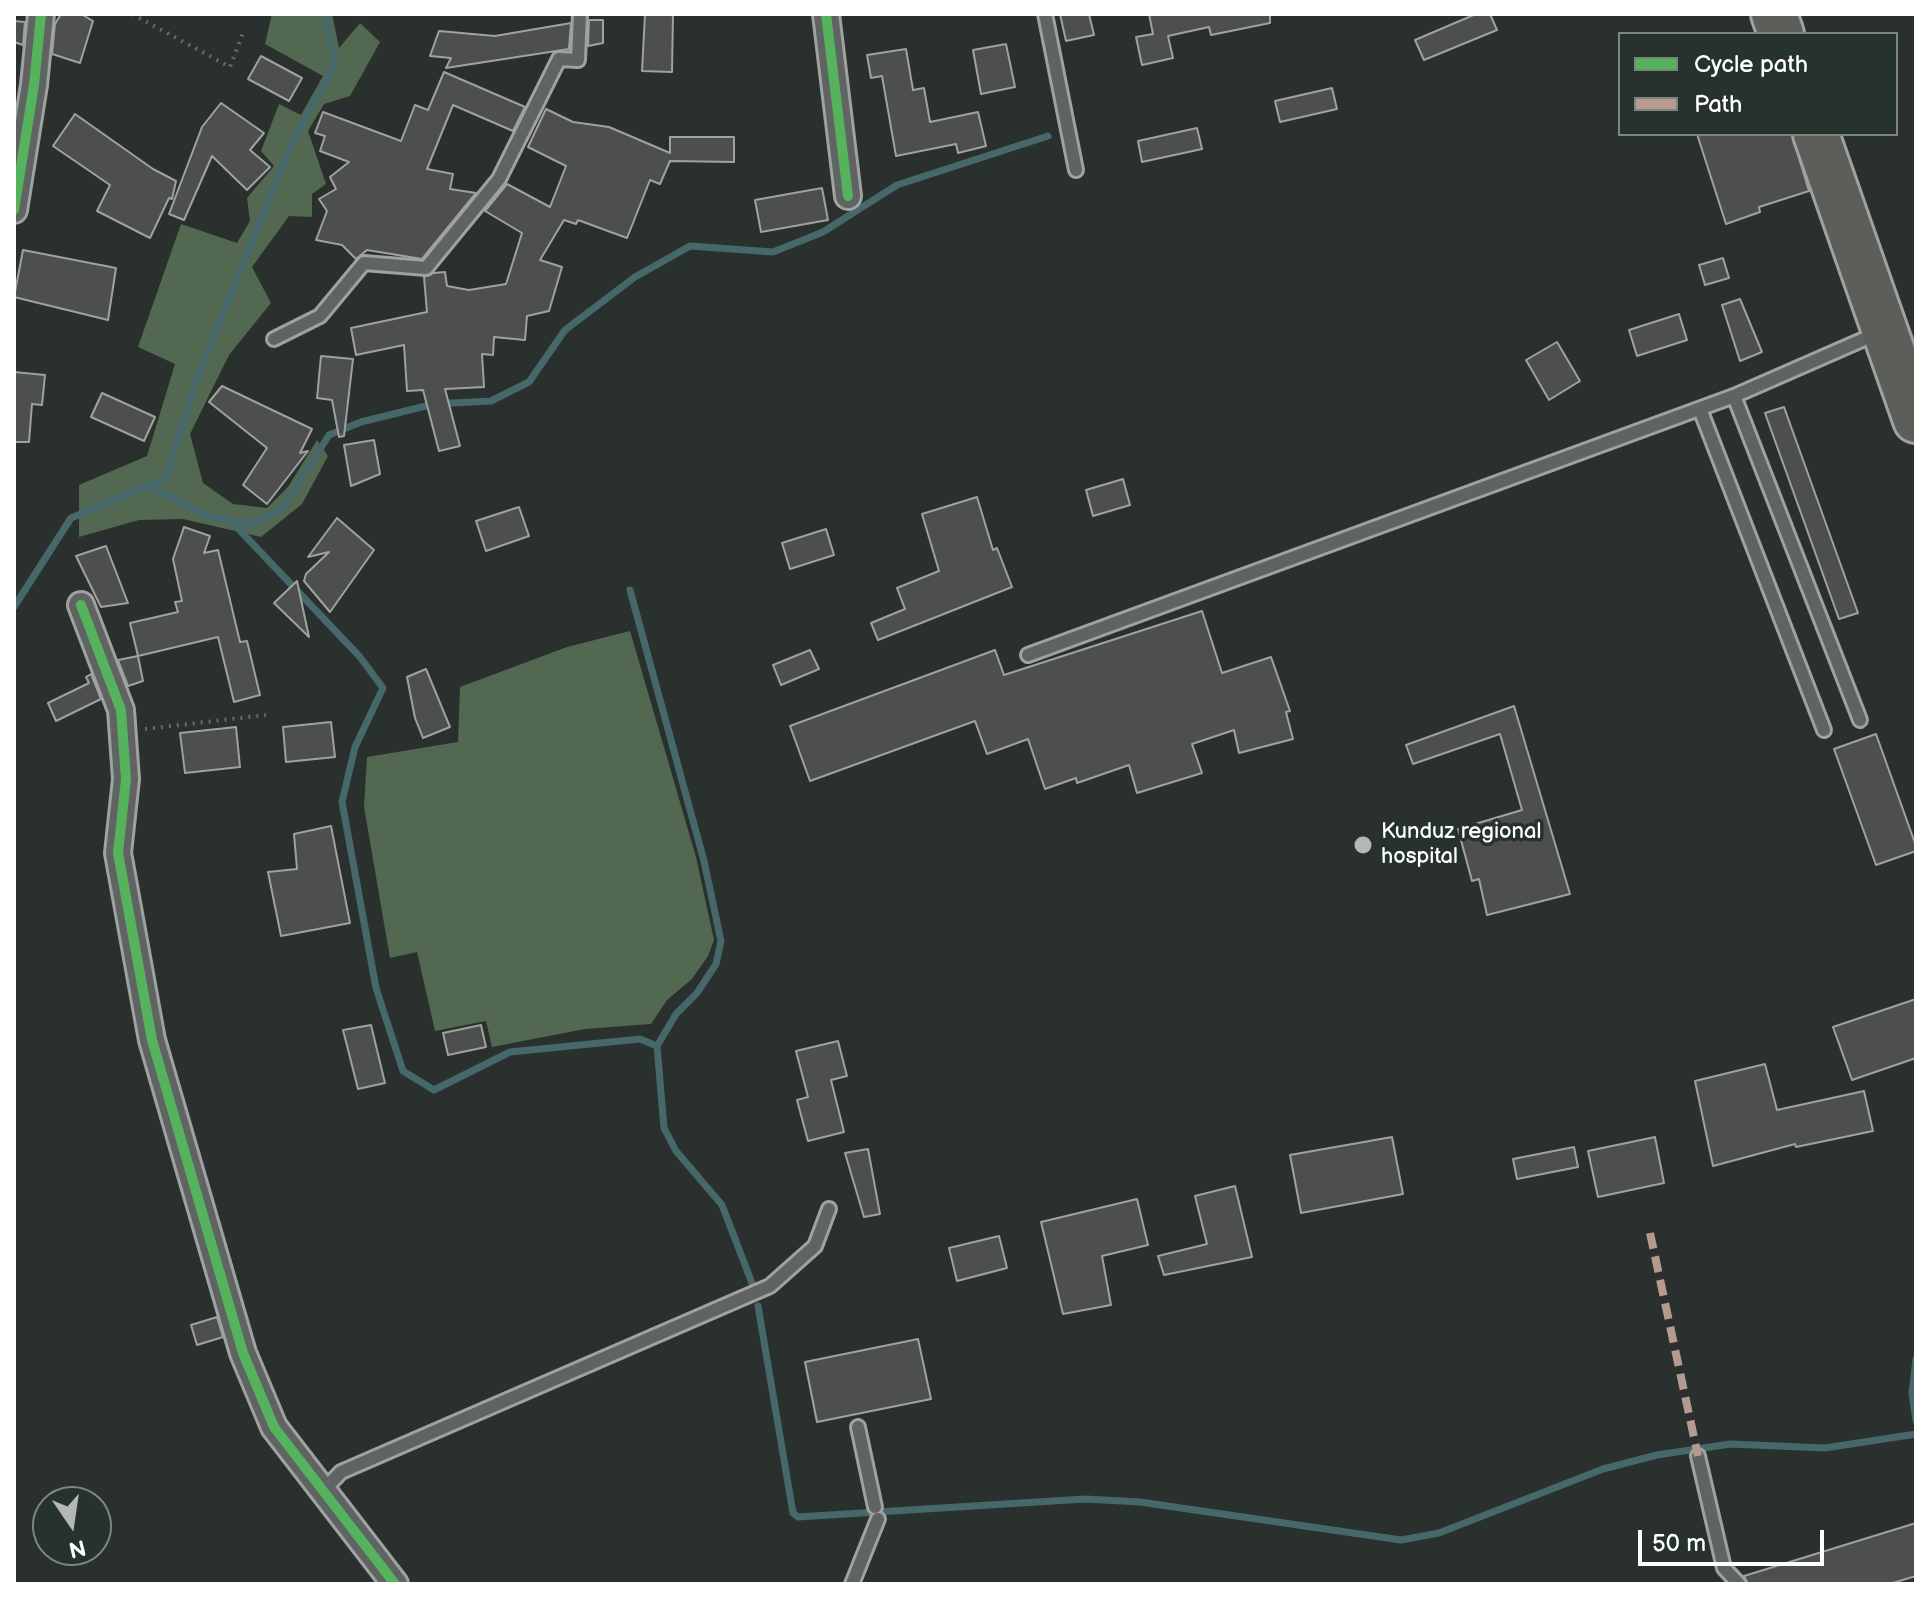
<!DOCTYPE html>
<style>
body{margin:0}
#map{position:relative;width:1930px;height:1598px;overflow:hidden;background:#29302d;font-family:"Balsamiq Sans",sans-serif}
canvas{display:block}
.frame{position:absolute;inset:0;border:16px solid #fff;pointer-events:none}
.legend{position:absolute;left:1618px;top:32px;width:280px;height:104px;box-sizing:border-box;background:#26332d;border:2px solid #7d8581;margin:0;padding:10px 14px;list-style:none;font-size:24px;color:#fff}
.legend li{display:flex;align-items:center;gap:16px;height:40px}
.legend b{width:40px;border:2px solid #7d8581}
.north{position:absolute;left:32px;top:1486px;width:80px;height:80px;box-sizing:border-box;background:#26332d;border:2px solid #7d8581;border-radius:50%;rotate:167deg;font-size:22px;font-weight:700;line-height:32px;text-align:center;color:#fff}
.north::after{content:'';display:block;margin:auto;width:28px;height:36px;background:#b4b7b6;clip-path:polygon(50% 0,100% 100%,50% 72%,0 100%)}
.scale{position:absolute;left:1638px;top:1530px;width:186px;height:36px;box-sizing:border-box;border:4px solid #fff;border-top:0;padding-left:10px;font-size:24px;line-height:28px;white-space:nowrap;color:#fff;-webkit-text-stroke:6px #26332d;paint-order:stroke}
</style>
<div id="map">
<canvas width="1930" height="1598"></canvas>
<div class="frame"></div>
<ul class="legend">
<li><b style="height:10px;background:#56b35d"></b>Cycle path</li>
<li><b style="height:10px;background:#b69a8f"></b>Path</li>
</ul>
<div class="north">N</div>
<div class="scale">50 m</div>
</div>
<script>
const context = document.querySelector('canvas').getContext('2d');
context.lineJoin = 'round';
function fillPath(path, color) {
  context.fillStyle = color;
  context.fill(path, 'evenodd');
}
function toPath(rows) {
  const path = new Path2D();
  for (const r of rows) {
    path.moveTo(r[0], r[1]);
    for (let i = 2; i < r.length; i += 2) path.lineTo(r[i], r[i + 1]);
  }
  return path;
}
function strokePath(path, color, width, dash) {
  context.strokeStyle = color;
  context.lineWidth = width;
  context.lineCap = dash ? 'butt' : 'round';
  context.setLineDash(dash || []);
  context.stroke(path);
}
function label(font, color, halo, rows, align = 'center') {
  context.font = font + ' "Balsamiq Sans",sans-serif';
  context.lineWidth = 7;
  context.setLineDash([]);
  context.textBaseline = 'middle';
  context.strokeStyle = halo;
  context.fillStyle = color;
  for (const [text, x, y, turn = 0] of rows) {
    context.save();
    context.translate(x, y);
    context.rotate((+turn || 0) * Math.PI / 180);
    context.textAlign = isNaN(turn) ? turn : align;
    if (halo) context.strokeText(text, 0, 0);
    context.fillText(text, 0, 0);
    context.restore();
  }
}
fillPath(toPath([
 [272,14,332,14,339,48,360,23,380,42,350,96,324,104,308,131,326,184,312,194,312,217,289,216,252,267,271,303,229,355,190,434,203,483,233,504,267,508,288,487,317,440,328,456,302,504,261,537,183,519,139,520,79,537,79,485,147,456,175,364,138,347,181,224,237,243,250,221,247,198,274,166,261,151,279,104,301,115,323,76,265,44],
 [630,631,696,857,714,940,708,956,692,979,667,1000,651,1024,585,1029,492,1047,486,1021,435,1031,417,952,390,958,364,807,367,757,458,742,460,687,567,647]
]), '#536850');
strokePath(toPath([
 [148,486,210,517,252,524,283,508,329,435,361,422,434,404,491,401,529,382,565,330,635,277,690,246,773,252,823,232,897,185,1048,136],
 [231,521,360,657,383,688,355,747,342,802,376,988,403,1071,434,1090,510,1052,640,1039,657,1046,664,1128,676,1151,722,1205,752,1283],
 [630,590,704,861,721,941,716,964,697,993,676,1014,657,1046],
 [14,607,71,518,166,478,197,378,294,138,335,64,325,14],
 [758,1306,793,1513,798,1517,1085,1499,1140,1502,1401,1540,1439,1533,1603,1469,1657,1455,1730,1444,1825,1448,1916,1434],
 [1916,1359,1912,1394,1916,1421]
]), '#47686b', 7);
const building = toPath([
 [61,14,81,14,93,21,80,63,52,54,55,24,61,14],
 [645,14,673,14,672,72,642,71,645,14],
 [1060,14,1089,14,1094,35,1066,41,1060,14],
 [1149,14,1270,14,1270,23,1211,35,1209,27,1168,36,1173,58,1142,65,1136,37,1153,34,1149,14],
 [1476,14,1490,14,1497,30,1424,60,1415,40,1476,14],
 [589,20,603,20,603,43,588,46,589,20],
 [14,21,25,22,23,45,14,42,14,21],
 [571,23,569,49,446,68,451,58,430,56,439,31,495,36,571,23],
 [1006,44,1015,87,981,94,973,50,1006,44],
 [906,49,913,90,924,88,930,122,978,112,986,146,958,153,956,144,896,156,882,76,871,78,867,55,906,49],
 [261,56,302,78,289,101,248,79,261,56],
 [444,72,525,107,513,131,453,105,427,169,453,174,450,189,476,193,422,259,367,250,356,259,342,245,316,240,327,211,319,199,336,189,330,177,349,162,320,151,325,136,315,133,323,112,401,141,415,105,428,110,444,72],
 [1332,88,1337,109,1280,122,1275,101,1332,88],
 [221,103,264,133,250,150,270,167,247,190,212,156,184,220,169,214,202,127,221,103],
 [546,109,573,122,609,127,670,153,670,137,734,137,734,162,670,161,660,184,650,180,627,238,578,220,576,224,564,220,540,260,562,267,549,311,527,316,525,340,494,337,493,355,482,354,484,387,445,389,460,446,439,451,423,390,407,391,404,345,356,355,351,328,427,312,424,277,433,273,445,272,447,286,469,290,506,284,522,233,485,211,507,184,550,207,566,166,528,147,546,109],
 [75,114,153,169,176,181,172,199,169,198,150,238,97,211,110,185,53,146,75,114],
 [1197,128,1202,149,1142,162,1138,141,1197,128],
 [1697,134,1792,134,1809,191,1759,207,1760,212,1726,224,1697,134],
 [822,188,828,220,761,232,755,200,822,188],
 [23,250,116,268,108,320,14,297,23,250],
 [1723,258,1729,278,1705,285,1699,265,1723,258],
 [1740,299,1762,352,1740,361,1722,305,1740,299],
 [1679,314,1687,340,1637,356,1629,330,1679,314],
 [1557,342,1580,381,1549,400,1526,360,1557,342],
 [321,356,353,359,344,436,339,437,332,400,317,398,321,356],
 [14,372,45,375,42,405,32,404,29,442,14,442,14,372],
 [222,386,312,429,300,453,308,451,267,504,243,485,267,448,209,402,222,386],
 [102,393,155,417,144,441,91,417,102,393],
 [1784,407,1858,613,1839,619,1765,413,1784,407],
 [374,440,380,474,351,486,344,445,374,440],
 [1123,479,1130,505,1093,516,1086,490,1123,479],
 [977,497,993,550,997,548,1012,587,878,640,871,623,905,609,897,588,939,571,922,514,977,497],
 [519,507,529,536,486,551,476,521,519,507],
 [337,518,374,550,330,612,304,581,306,574,329,552,308,557,337,518],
 [184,527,210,536,204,553,218,550,240,642,247,641,260,695,234,702,218,637,138,656,130,623,178,612,175,602,182,601,173,559,184,527],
 [826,529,834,555,790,569,782,543,826,529],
 [106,546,128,603,101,607,76,556,106,546],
 [297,581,309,637,274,603,297,581],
 [1202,611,1222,673,1271,657,1290,711,1286,712,1293,739,1239,753,1234,730,1192,744,1202,773,1137,793,1129,765,1077,783,1076,778,1045,789,1028,739,987,754,975,721,810,781,790,726,995,650,1004,675,1202,611],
 [810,650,819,669,781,685,773,665,810,650],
 [138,656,143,681,128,686,118,660,138,656],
 [426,669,450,727,423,738,415,718,407,677,426,669],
 [91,674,101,699,56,721,48,703,89,683,86,677,91,674],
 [1514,706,1570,894,1487,915,1479,879,1472,881,1458,829,1522,810,1500,734,1413,764,1406,745,1514,706],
 [331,722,335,757,286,762,283,727,331,722],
 [236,727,240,767,185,773,180,733,236,727],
 [1876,734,1916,846,1916,851,1876,865,1834,749,1876,734],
 [331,826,350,923,281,936,268,872,297,869,294,834,331,826],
 [1916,999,1916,1058,1852,1080,1833,1027,1916,999],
 [371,1025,385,1083,358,1089,343,1030,371,1025],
 [481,1025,486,1047,448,1055,443,1033,481,1025],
 [838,1041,847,1076,831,1080,844,1132,808,1141,797,1100,808,1097,796,1051,838,1041],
 [1765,1064,1777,1110,1864,1091,1873,1131,1796,1147,1795,1144,1713,1166,1695,1081,1765,1064],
 [1392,1137,1403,1194,1301,1213,1290,1155,1392,1137],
 [1655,1137,1664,1183,1598,1197,1588,1151,1655,1137],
 [1574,1147,1578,1167,1517,1179,1513,1159,1574,1147],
 [868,1149,880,1214,864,1217,845,1153,868,1149],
 [1235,1186,1252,1257,1164,1275,1158,1256,1207,1244,1195,1196,1235,1186],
 [1137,1199,1148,1245,1102,1256,1111,1305,1063,1314,1041,1222,1137,1199],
 [999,1236,1007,1268,957,1281,949,1248,999,1236],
 [217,1317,223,1337,197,1345,191,1325,217,1317],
 [918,1339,931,1399,817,1422,805,1362,918,1339],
 [1916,1523,1916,1576,1889,1584,1748,1584,1744,1576,1916,1523]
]);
fillPath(building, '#4d4e4e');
strokePath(building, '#9fa2a0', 2);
const lane = toPath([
 [1045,14,1076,170],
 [274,339,320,316,364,263,426,268,499,179,559,59,578,60,580,14],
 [1734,396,1860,720],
 [1700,409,1824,730],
 [1028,655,1734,396,1878,333],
 [858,1427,875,1507],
 [1698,1456,1724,1568,1739,1584],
 [323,1491,341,1472,770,1286,815,1246,829,1209],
 [852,1584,878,1519]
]);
const street = toPath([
 [826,14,848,196],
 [14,210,34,85,41,14],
 [81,605,121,710,126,779,118,853,152,1040,243,1353,274,1427,395,1584]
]);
const highway = toPath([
 [1774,14,1781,34],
 [1816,134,1916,420]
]);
strokePath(lane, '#9fa2a0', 18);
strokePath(street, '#9fa2a0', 30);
strokePath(highway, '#9fa2a0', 50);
strokePath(toPath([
 [132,14,230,67,244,30],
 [145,729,266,715]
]), '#686c69', 4, [2, 6]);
strokePath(lane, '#5f6362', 12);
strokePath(street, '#5f6362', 24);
strokePath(highway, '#5c5f59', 44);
strokePath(toPath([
 [1650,1233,1698,1456]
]), '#b69a8f', 8, [16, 8]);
strokePath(toPath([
 [826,14,848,196],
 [14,210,34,85,41,14],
 [81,605,121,710,126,779,118,853,152,1040,243,1353,274,1427,395,1584]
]), '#56b35d', 10);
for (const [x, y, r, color] of [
 [1363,845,10,"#b4b7b6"]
]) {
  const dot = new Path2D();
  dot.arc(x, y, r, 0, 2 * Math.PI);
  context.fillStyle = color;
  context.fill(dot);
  strokePath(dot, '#26332d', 3);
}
label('22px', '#fff', '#26332d', [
 ["Kunduz regional",1381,832],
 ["hospital",1381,857]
], 'left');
</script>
